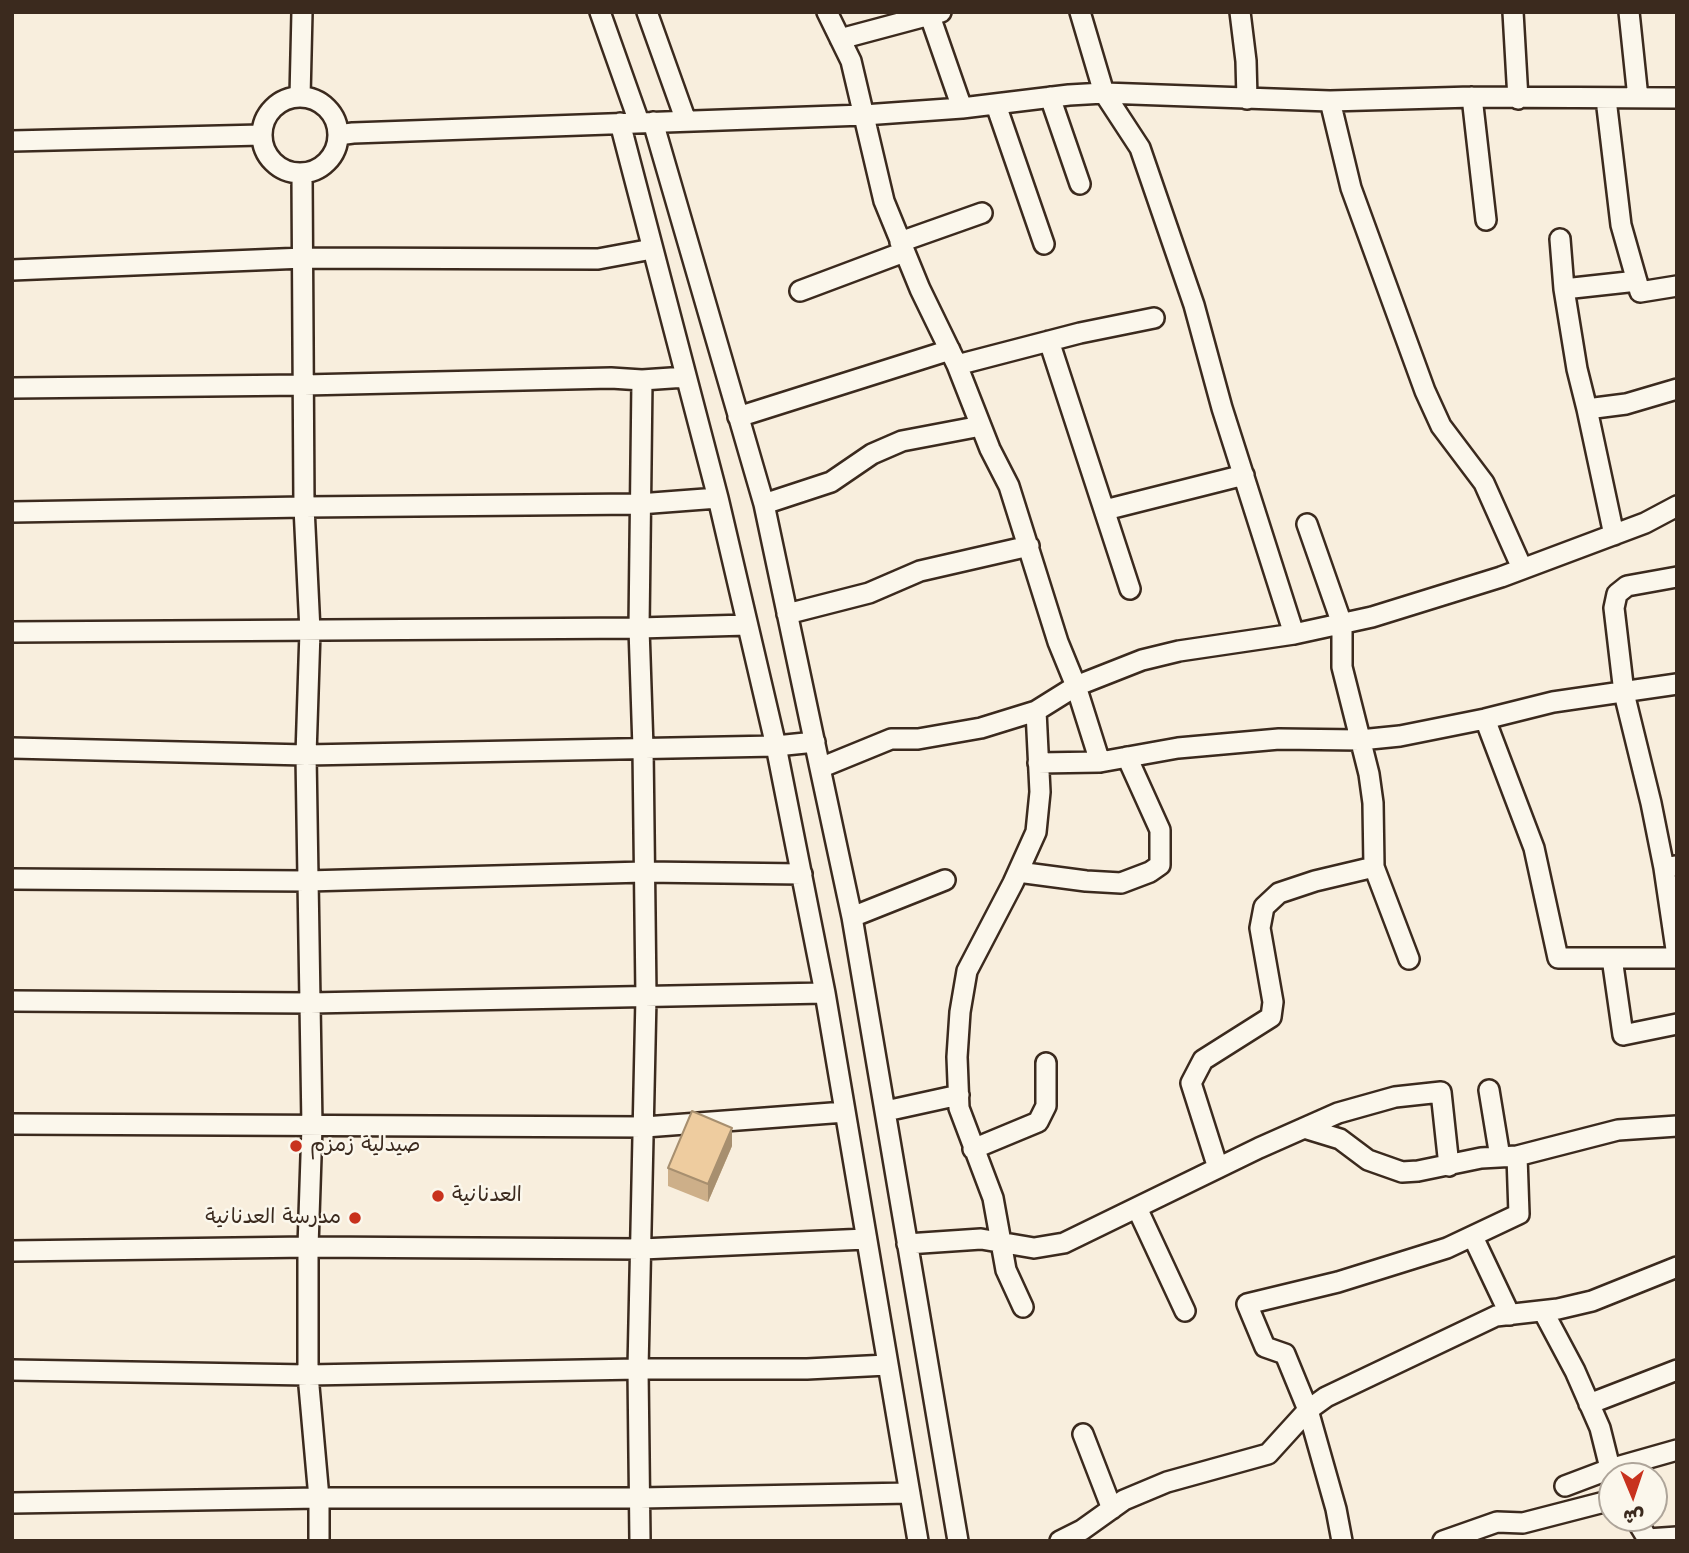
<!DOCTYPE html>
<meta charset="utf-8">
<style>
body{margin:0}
#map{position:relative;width:1689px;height:1553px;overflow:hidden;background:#f8eedd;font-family:"Shantell Sans","Playpen Sans Arabic",sans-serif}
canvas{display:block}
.frame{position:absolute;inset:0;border:14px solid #3b2a1e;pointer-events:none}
.north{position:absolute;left:1598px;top:1462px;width:70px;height:70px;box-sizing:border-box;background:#fbf7ec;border:2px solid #aea59a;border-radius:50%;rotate:178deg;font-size:19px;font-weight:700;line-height:28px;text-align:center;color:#3b2a1e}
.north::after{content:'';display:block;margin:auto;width:24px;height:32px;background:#c8321e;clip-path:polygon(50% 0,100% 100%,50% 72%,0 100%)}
</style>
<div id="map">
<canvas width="1689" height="1553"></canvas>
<div class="frame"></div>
<div class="north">ش</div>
</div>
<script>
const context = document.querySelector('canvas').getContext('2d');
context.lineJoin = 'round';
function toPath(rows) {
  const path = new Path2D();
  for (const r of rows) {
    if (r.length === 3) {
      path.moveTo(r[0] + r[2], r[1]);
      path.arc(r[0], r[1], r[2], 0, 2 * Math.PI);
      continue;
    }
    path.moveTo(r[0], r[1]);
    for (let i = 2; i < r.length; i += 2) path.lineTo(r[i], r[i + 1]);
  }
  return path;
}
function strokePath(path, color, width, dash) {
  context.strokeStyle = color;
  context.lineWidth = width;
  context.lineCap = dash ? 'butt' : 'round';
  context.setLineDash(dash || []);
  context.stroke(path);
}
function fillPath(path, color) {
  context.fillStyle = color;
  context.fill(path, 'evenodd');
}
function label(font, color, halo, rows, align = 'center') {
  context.font = font + ' "Shantell Sans","Playpen Sans Arabic",sans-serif';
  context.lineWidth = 5;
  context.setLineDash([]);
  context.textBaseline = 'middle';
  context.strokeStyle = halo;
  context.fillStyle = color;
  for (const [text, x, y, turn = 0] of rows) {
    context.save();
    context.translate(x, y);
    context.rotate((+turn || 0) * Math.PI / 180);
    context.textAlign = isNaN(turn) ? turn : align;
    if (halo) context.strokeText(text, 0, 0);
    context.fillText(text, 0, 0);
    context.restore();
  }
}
const minor = toPath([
 [600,12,639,122],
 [647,12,686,121],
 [827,12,851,61,884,201,920,289,957,365,990,449,1009,486,1058,642,1076,686,1036,711,1040,792,1036,832,1013,883,967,971,960,1012,957,1057,959,1108,993,1198,1006,1270,1023,1307],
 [1080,12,1104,93,1140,148,1194,305,1222,408,1294,634],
 [1240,12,1246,61,1247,99],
 [1513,12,1518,99],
 [1629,12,1638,98],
 [930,16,962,108],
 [840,39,941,12],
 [300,97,302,12],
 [1050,97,1080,184],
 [1472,97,1486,220],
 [300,135,38],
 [1606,99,1621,225,1640,292,1677,286],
 [1330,101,1351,188,1425,391,1441,426,1484,483,1522,568],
 [996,105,1044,244],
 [653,122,764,504,820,768,852,917,958,1541],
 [620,123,718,498,776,746,825,993,918,1541],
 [338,135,353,133,864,115,962,108,1069,95,1104,93,1330,101,1472,97,1677,98],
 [12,141,261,135],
 [302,174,304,507,310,631,306,755,312,1126,308,1247,308,1375,319,1498,319,1541],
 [1560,239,1564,289,1577,369,1587,409],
 [900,242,982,213],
 [12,270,304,258,598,259,652,249],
 [1564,289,1637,281],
 [800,291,904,252],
 [1049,341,1130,589],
 [957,365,1080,333,1154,318],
 [12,388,304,385,611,378,642,380,686,377],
 [738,417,950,350],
 [764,504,831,482,872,454,902,441,981,426],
 [1105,510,1244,475],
 [12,512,304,507,639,504,718,498],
 [1614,535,1587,409,1626,404,1677,389],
 [787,614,869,593,920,571,1029,546],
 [12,632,639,628,747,625],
 [1485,719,1534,848,1558,958,1677,958],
 [12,748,306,755,776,746,815,742],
 [1100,762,1076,686,1142,660,1179,651,1294,634,1372,617,1501,577,1645,523,1677,506],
 [1038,763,1100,762,1178,748,1279,739,1360,740,1400,736,1485,719,1553,702,1677,684],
 [820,768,891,739,918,739,981,728,1036,711],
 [1675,866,1664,868,1677,956],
 [1374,867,1409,959],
 [1664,868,1651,803,1624,693,1614,608,1617,594,1627,586,1677,577],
 [1018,872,1086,881,1121,883,1150,872,1160,865,1160,830,1127,757],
 [12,879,307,881,644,872,802,874],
 [852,917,945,880],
 [1612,958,1623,1035,1677,1024],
 [12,1001,310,1003,825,993],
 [1489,1090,1500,1157],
 [886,1111,959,1095],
 [12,1124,645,1127,845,1112],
 [1304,1128,1340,1139,1368,1160,1402,1172,1418,1171,1481,1158,1517,1156,1618,1130,1677,1126],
 [973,1149,1038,1122,1046,1106,1046,1063],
 [1218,1168,1191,1083,1203,1060,1271,1017,1273,1002,1260,928,1264,907,1279,893,1315,881,1374,867,1373,803,1369,774,1342,667,1342,624,1307,524],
 [1137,1208,1185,1311],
 [1473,1237,1510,1315],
 [907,1244,981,1239,1034,1248,1064,1243,1259,1148,1338,1113,1395,1097,1441,1092,1449,1166],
 [12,1251,308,1247,642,1249,866,1239],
 [1543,1311,1575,1371,1600,1428,1612,1476],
 [12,1370,308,1375,638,1369,807,1369,887,1365],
 [1589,1404,1677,1370],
 [1083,1434,1112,1509],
 [1565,1486,1610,1469,1677,1450],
 [12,1503,319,1498,640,1498,910,1493],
 [1635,1518,1649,1541],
 [1648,1539,1677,1537],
 [640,1541,638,1369,646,997,643,748,639,628,642,380],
 [1060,1541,1082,1530,1124,1500,1167,1482,1268,1454,1308,1410,1326,1397,1496,1316,1558,1309,1592,1301,1677,1267],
 [1342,1541,1336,1509,1308,1410,1285,1354,1265,1347,1247,1304,1338,1282,1447,1248,1519,1214,1517,1156],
 [1443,1541,1497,1522,1523,1523,1612,1500]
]);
strokePath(minor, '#3b2a1e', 24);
strokePath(minor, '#fbf7ec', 19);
fillPath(toPath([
 [732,1146,708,1202,668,1186,668,1168]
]), '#cdaf89');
fillPath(toPath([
 [732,1128,732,1146,708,1202,708,1184]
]), '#a78f6f');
const building = toPath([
 [692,1111,732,1128,708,1184,668,1168,692,1111]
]);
fillPath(building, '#eecc9f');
strokePath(building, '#a78f6f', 2);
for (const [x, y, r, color] of [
 [296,1146,7,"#c8321e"],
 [438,1196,7,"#c8321e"],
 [355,1218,7,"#c8321e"]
]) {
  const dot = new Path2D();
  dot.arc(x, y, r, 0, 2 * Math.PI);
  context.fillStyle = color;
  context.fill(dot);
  strokePath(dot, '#fbf7ec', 2.5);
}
label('21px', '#3b2a1e', '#fbf7ec', [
 ["صيدلية زمزم",310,1146],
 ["العدنانية",452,1196],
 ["مدرسة العدنانية",341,1218,"right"]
], 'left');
</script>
